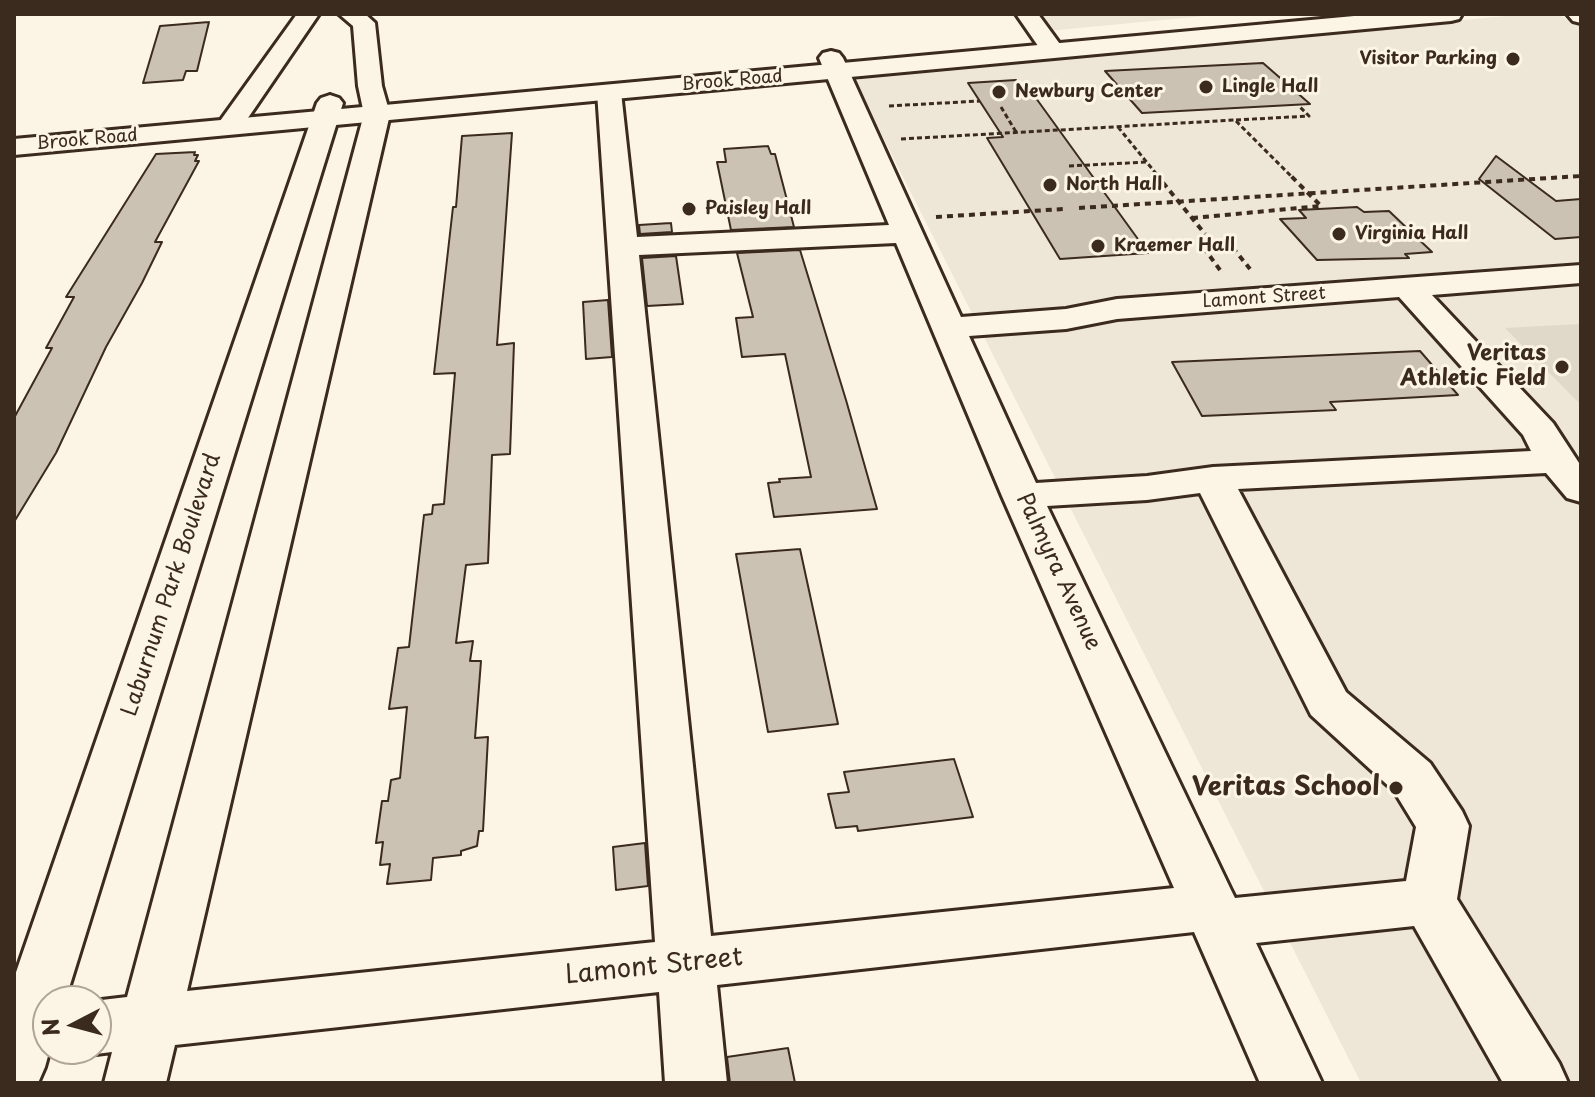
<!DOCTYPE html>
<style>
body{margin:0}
#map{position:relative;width:1595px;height:1097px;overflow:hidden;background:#fcf5e5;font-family:"Playpen Sans",sans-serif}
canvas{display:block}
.frame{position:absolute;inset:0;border:16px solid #3b2a1e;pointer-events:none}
.north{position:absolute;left:32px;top:985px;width:80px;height:80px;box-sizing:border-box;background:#fcf5e5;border:2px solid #afa495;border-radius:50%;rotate:264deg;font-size:22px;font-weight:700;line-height:32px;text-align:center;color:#3b2a1e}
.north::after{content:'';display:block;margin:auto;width:28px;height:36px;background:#3b2a1e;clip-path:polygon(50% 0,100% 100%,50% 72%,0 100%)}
</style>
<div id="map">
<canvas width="1595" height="1097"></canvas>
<div class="frame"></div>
<div class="north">N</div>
</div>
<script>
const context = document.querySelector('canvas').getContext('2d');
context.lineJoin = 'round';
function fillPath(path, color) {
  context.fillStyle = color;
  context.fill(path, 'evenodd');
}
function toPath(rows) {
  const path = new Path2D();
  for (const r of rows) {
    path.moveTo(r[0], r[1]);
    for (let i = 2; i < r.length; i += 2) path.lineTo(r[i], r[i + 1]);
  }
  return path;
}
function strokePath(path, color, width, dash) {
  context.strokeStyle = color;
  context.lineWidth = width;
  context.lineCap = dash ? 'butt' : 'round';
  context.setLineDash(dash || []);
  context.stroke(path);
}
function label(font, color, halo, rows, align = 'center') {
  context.font = font + ' "Playpen Sans",sans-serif';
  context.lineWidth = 6;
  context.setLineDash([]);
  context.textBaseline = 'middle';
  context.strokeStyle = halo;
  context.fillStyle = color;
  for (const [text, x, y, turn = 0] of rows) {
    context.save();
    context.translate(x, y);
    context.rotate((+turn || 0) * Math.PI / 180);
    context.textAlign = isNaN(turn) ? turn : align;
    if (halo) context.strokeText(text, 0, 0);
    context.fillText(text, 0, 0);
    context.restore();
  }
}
fillPath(toPath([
 [1036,14,1225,14,1048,31],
 [1527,14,1557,14,1581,26,1581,1083,1361,1083,855,82,864,77]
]), '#eee6d6');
fillPath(toPath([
 [1581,324,1581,405,1505,328]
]), '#e0d8c8');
const building = toPath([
 [209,22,197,71,186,71,183,80,143,83,160,26,209,22],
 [1263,63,1310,104,1142,113,1105,71,1263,63],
 [1016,80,1027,95,1033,94,1148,253,1060,259,987,138,1003,137,968,83,1016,80],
 [512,133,497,345,514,343,510,454,492,455,488,563,466,565,456,643,473,641,470,661,481,661,475,738,488,737,483,831,479,831,477,846,461,851,461,855,433,858,431,880,387,884,390,864,380,865,383,842,376,843,382,801,388,801,391,780,400,778,407,707,389,709,398,648,409,647,424,515,432,514,433,505,444,504,455,373,434,374,453,207,456,207,462,136,512,133],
 [768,146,771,154,775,154,794,227,731,230,717,162,726,162,724,149,768,146],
 [195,152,194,155,198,155,195,161,199,161,155,242,162,242,142,283,106,347,56,453,14,522,14,418,52,348,46,348,74,297,66,297,156,154,195,152],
 [1496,156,1556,201,1581,199,1581,237,1555,239,1479,179,1496,156],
 [1357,207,1364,212,1389,211,1432,252,1405,254,1409,258,1317,260,1280,219,1306,218,1299,210,1357,207],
 [671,223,672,232,640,234,639,225,671,223],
 [800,250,846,400,877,509,774,517,768,483,780,482,779,479,811,477,785,354,742,357,736,318,753,317,737,253,800,250],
 [676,256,683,304,647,306,642,258,676,256],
 [608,300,612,357,586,359,583,302,608,300],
 [1420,351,1458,395,1330,402,1336,410,1202,416,1172,362,1420,351],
 [800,549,838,724,768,732,736,554,800,549],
 [954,759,973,817,858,831,857,826,836,828,828,794,849,792,844,772,954,759],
 [645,843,648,886,616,890,613,847,645,843],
 [788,1048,795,1083,730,1083,727,1057,788,1048]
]);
fillPath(building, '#ccc2b3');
strokePath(building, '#3b2a1e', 2);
const minor = toPath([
 [297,14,319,14,237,134,219,134,215,128,297,14],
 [339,14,365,14,375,23,382,86,390,114,187,991,655,942,597,92,600,87,609,85,618,87,621,92,637,237,889,225,819,58,823,53,831,51,839,53,843,58,961,317,1066,309,1117,299,1581,265,1581,283,1432,295,1553,423,1581,466,1581,502,1567,498,1546,473,1238,489,1346,692,1430,763,1462,811,1469,826,1457,899,1559,1063,1568,1083,1503,1083,1414,926,1256,943,1322,1083,1260,1083,1194,932,717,985,727,1083,665,1083,659,992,175,1045,166,1083,104,1083,112,1052,96,1054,83,1049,96,1049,96,1001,93,1001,127,997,364,114,358,86,353,26,339,14],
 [896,243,1002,496,1174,888,711,936,639,255,896,243],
 [1399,297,1523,435,1531,451,1213,467,1147,476,1036,483,969,336,1066,329,1117,319,1399,297],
 [1200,493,1311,715,1394,791,1416,827,1406,881,1235,898,1231,890,1047,506,1147,500,1200,493],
 [1016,14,1038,14,1065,51,1061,56,1045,56,1016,14],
 [1567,14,1581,14,1581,23,1573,21,1567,14],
 [330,95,339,98,343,103,65,1001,48,1001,50,1049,45,1067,38,1083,14,1083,14,978,317,103,321,98,330,95]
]);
const major = toPath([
 [1376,14,1462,14,1459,19,1451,21,14,155,14,139,1376,14]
]);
strokePath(minor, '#3b2a1e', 6);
strokePath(major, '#3b2a1e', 6);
strokePath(toPath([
 [889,106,980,101],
 [1001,107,1016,132],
 [1236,120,1309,116,1300,107],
 [1118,127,1158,176],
 [901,139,1235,120,1291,176],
 [1069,166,1147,162]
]), '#3b2a1e', 3, [5, 3]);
strokePath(toPath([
 [1156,174,1205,234],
 [1079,208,1581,176],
 [936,217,1063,209],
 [1192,218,1321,206,1289,174],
 [1220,270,1201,244,1229,243,1250,269]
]), '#3b2a1e', 4, [6, 5]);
fillPath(minor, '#fcf5e5');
fillPath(major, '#fcf5e5');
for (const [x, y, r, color] of [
 [1513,59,8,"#3b2a1e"],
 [1206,87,8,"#3b2a1e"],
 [999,92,8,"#3b2a1e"],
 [1050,185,8,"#3b2a1e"],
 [689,209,8,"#3b2a1e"],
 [1339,234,8,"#3b2a1e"],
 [1098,246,8,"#3b2a1e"],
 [1562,367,8,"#3b2a1e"],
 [1396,788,8,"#3b2a1e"]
]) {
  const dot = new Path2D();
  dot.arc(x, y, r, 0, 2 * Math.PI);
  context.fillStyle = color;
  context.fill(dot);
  strokePath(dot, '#fcf5e5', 3);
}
label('bold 18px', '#3b2a1e', '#fcf5e5', [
 ["Visitor Parking",1497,59,"right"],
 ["Lingle Hall",1222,87],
 ["Newbury Center",1015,92],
 ["North Hall",1066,185],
 ["Paisley Hall",705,209],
 ["Virginia Hall",1355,234],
 ["Kraemer Hall",1114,246]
], 'left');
label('18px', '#3b2a1e', '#fcf5e5', [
 ["Brook Road",732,81,-5],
 ["Brook Road",87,140,-5],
 ["Lamont Street",1264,298,-4]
]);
label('bold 22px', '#3b2a1e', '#fcf5e5', [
 ["Veritas",1546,354],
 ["Athletic Field",1546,379]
], 'right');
label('22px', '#3b2a1e', '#fcf5e5', [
 ["Palmyra Avenue",1058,572,65],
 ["Laburnum Park Boulevard",172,585,-72]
]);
label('bold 26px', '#3b2a1e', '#fcf5e5', [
 ["Veritas School",1380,788]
], 'right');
label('26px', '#3b2a1e', '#fcf5e5', [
 ["Lamont Street",654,967,-6]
]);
</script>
